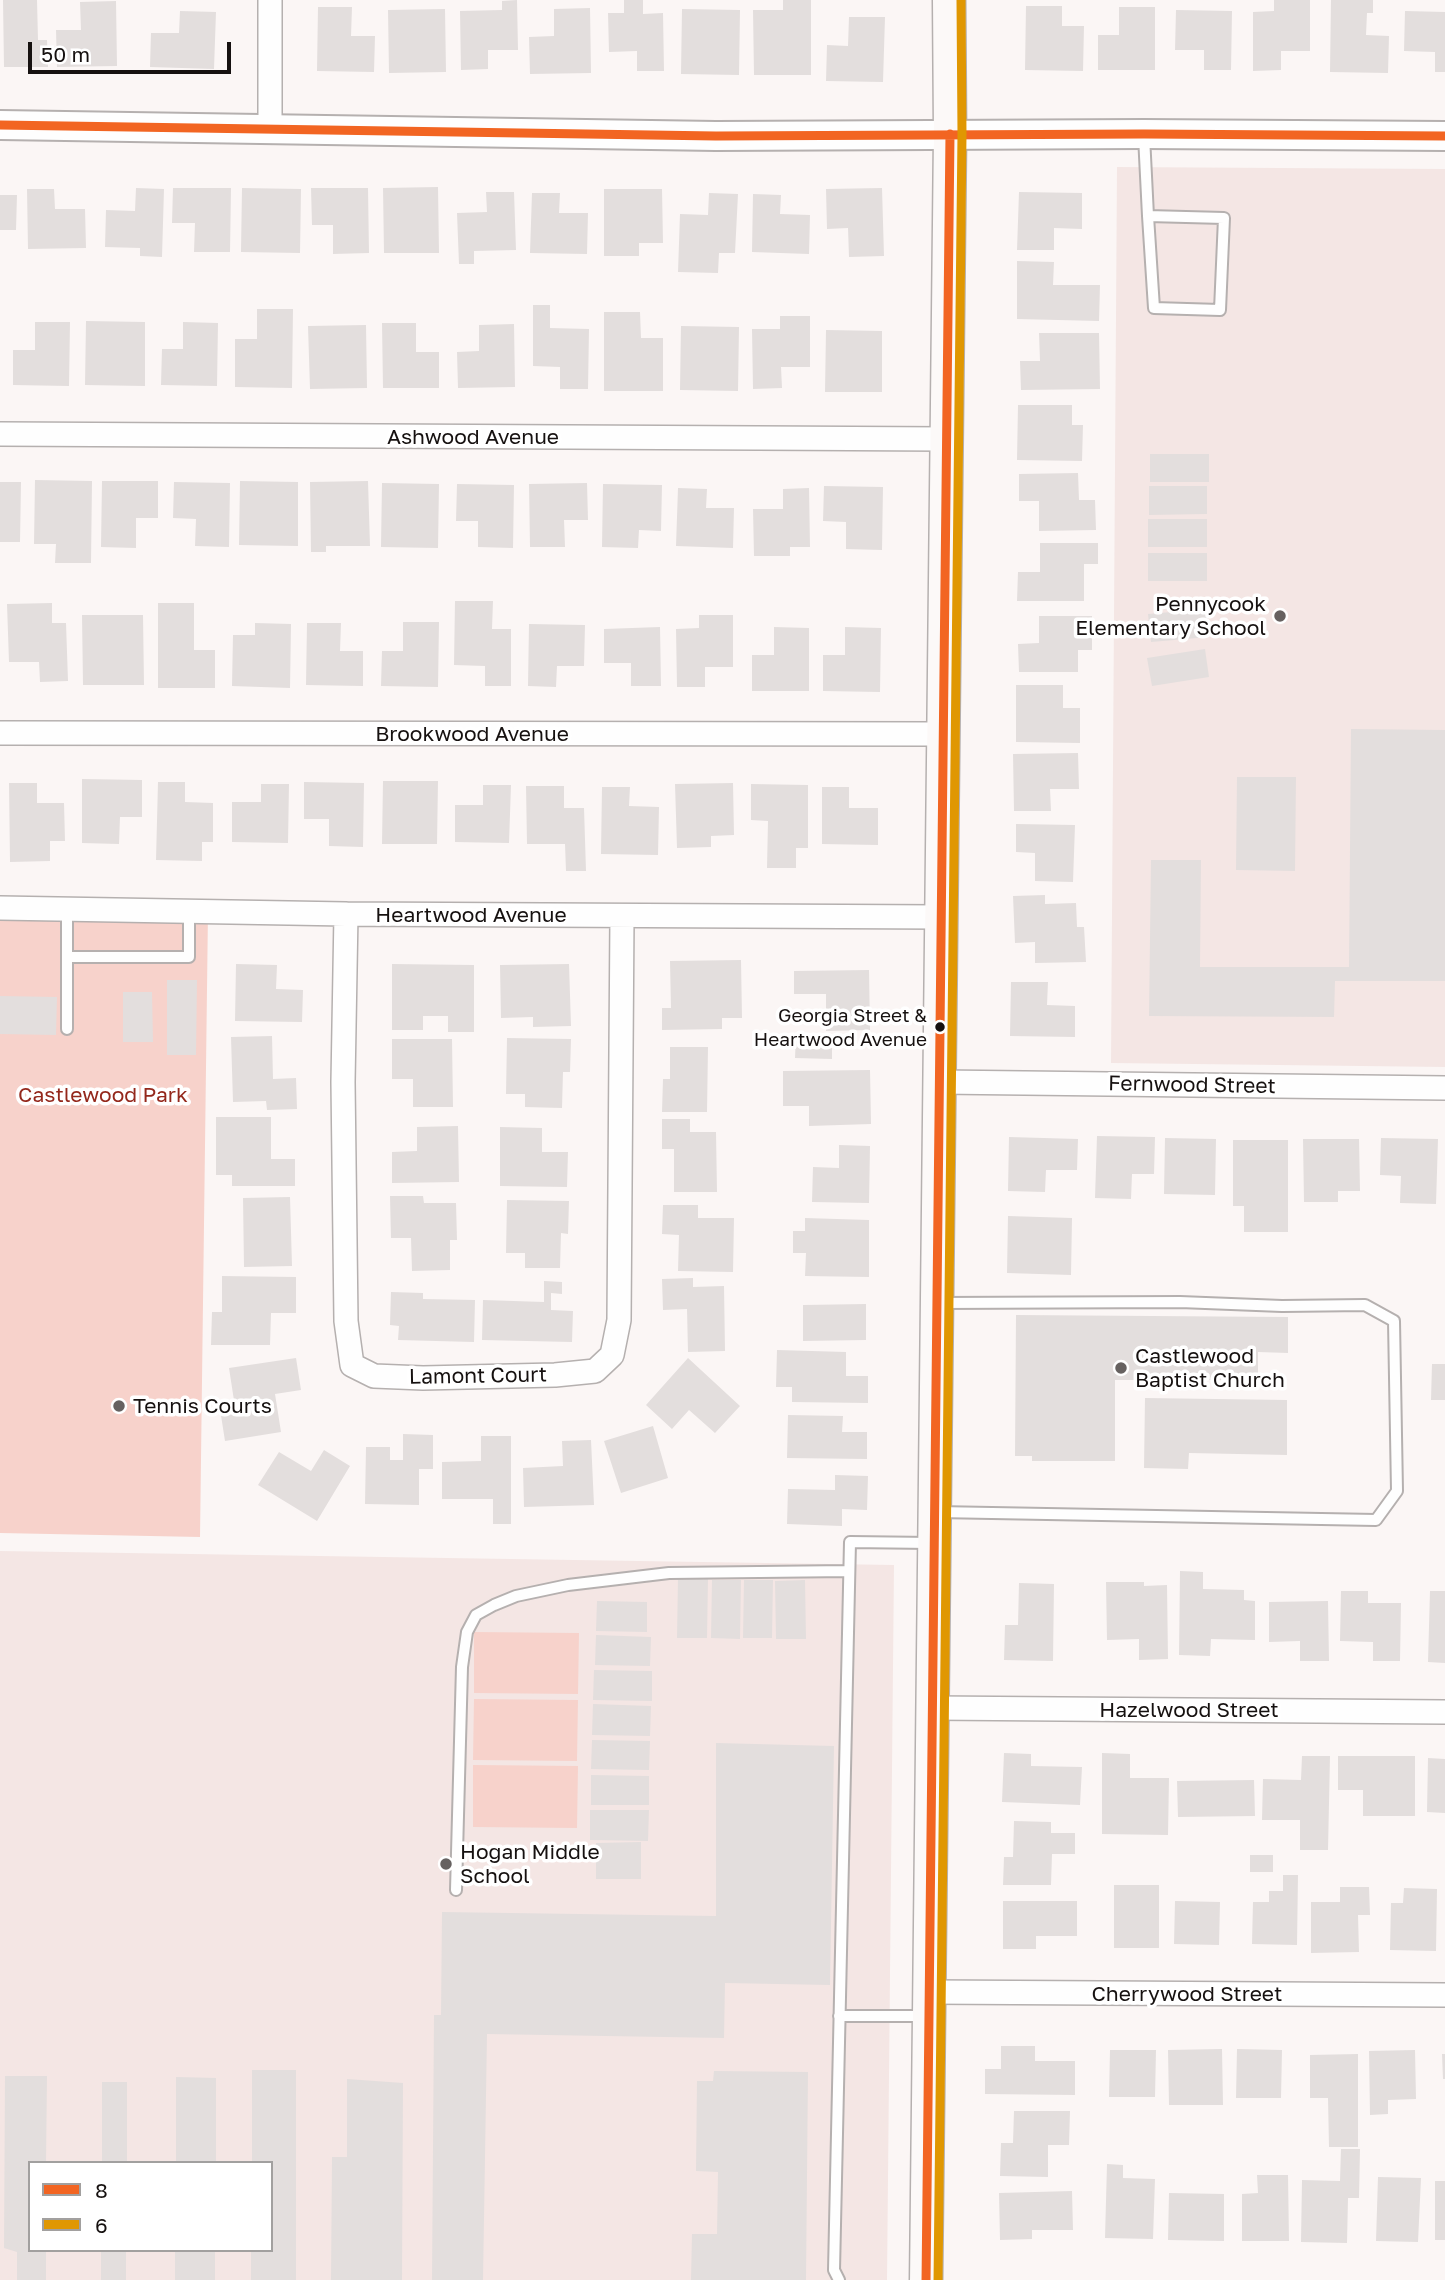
<!DOCTYPE html>
<style>
body{margin:0}
#map{position:relative;width:1445px;height:2280px;overflow:hidden;background:#fbf6f5;font-family:"Golos Text",sans-serif}
canvas{display:block}
.legend{position:absolute;left:28px;top:2161px;width:245px;height:91px;box-sizing:border-box;background:#fff;border:2px solid #a2a09f;margin:0;padding:9px 12px;list-style:none;font-size:21px;color:#161110}
.legend li{display:flex;align-items:center;gap:14px;height:35px}
.legend b{width:35px;border:2px solid #a2a09f}
.scale{position:absolute;left:28px;top:42px;width:203px;height:32px;box-sizing:border-box;border:4px solid #161110;border-top:0;padding-left:9px;font-size:21px;line-height:24px;white-space:nowrap;color:#161110;-webkit-text-stroke:5px #fff;paint-order:stroke}
</style>
<div id="map">
<canvas width="1445" height="2280"></canvas>
<ul class="legend">
<li><b style="height:9px;background:#f26522"></b>8</li>
<li><b style="height:9px;background:#e09702"></b>6</li>
</ul>
<div class="scale">50 m</div>
</div>
<script>
const context = document.querySelector('canvas').getContext('2d');
context.lineJoin = 'round';
function fillPath(path, color) {
  context.fillStyle = color;
  context.fill(path, 'evenodd');
}
function toPath(rows) {
  const path = new Path2D();
  for (const r of rows) {
    path.moveTo(r[0], r[1]);
    for (let i = 2; i < r.length; i += 2) path.lineTo(r[i], r[i + 1]);
  }
  return path;
}
function strokePath(path, color, width, dash) {
  context.strokeStyle = color;
  context.lineWidth = width;
  context.lineCap = dash ? 'butt' : 'round';
  context.setLineDash(dash || []);
  context.stroke(path);
}
function label(font, color, halo, rows, align = 'center') {
  context.font = font + ' "Golos Text",sans-serif';
  context.lineWidth = 7;
  context.setLineDash([]);
  context.textBaseline = 'middle';
  context.strokeStyle = halo;
  context.fillStyle = color;
  for (const [text, x, y, turn = 0] of rows) {
    context.save();
    context.translate(x, y);
    context.rotate((+turn || 0) * Math.PI / 180);
    context.textAlign = isNaN(turn) ? turn : align;
    if (halo) context.strokeText(text, 0, 0);
    context.fillText(text, 0, 0);
    context.restore();
  }
}
fillPath(toPath([
 [1117,167,1445,169,1445,1067,1111,1063],
 [0,1551,894,1565,887,2280,0,2280],
 [30,2163,271,2163,271,2250,30,2250]
]), '#f4e6e4');
fillPath(toPath([
 [0,908,208,911,200,1537,0,1533],
 [474,1632,579,1633,578,1694,474,1693],
 [474,1699,578,1700,577,1761,473,1760],
 [473,1765,578,1766,577,1828,473,1827]
]), '#f7d2cb');
fillPath(toPath([
 [3,0,37,0,38,40,47,40,48,67,4,67],
 [517,0,518,50,488,50,488,69,461,70,460,11,502,10,502,1],
 [624,0,643,0,643,14,663,13,664,71,637,71,637,51,609,52,608,13,624,13],
 [783,0,811,0,811,75,754,75,753,10,783,10],
 [1274,0,1310,0,1310,51,1281,51,1281,70,1253,71,1253,12,1274,11],
 [1331,0,1373,0,1373,13,1367,13,1366,35,1389,36,1388,73,1330,72],
 [116,1,117,66,57,67,56,30,81,30,80,2],
 [1026,6,1062,6,1062,26,1084,26,1083,71,1025,70],
 [318,7,352,7,351,36,375,36,374,72,317,71],
 [1119,7,1155,7,1155,70,1098,70,1098,35,1119,35],
 [590,8,591,73,530,74,529,37,554,36,554,9],
 [445,9,446,72,389,73,388,10],
 [682,9,740,10,739,75,681,74],
 [1176,10,1232,11,1231,70,1204,70,1204,50,1175,50],
 [180,11,216,12,214,69,150,67,151,33,179,33],
 [1405,11,1445,12,1445,72,1435,72,1435,52,1404,51],
 [849,17,885,17,883,82,826,81,827,45,848,46],
 [438,187,439,253,384,253,383,188],
 [136,188,164,189,162,257,140,256,140,248,105,247,106,210,135,211],
 [173,188,231,188,230,252,194,252,195,223,172,223],
 [242,188,301,189,300,253,241,252],
 [311,188,368,188,369,253,333,254,333,225,312,225],
 [882,188,884,256,849,257,848,228,827,229,826,189],
 [27,189,54,189,55,209,85,209,86,248,28,249],
 [604,189,662,189,663,243,639,243,639,256,604,256],
 [486,192,514,192,516,250,474,251,474,264,459,264,457,213,487,212],
 [1019,192,1082,193,1082,229,1054,228,1054,250,1017,250],
 [532,193,560,193,559,213,588,213,587,254,530,253],
 [709,193,738,194,735,253,719,253,718,273,678,272,680,214,708,215],
 [753,194,781,195,780,214,810,215,809,254,752,252],
 [0,195,17,195,16,230,0,230],
 [1017,261,1054,262,1053,285,1100,285,1099,321,1017,319],
 [533,305,550,305,550,328,589,329,588,389,560,389,560,367,533,366],
 [257,309,293,309,292,388,235,387,235,339,257,339],
 [604,312,640,312,641,338,663,338,663,391,604,391],
 [780,316,810,316,810,367,781,367,782,388,753,389,752,329,780,329],
 [86,321,145,322,145,386,85,385],
 [35,322,70,322,69,386,13,385,13,350,35,350],
 [183,322,218,323,217,386,161,385,162,349,183,349],
 [382,323,416,323,416,352,439,352,439,388,383,388],
 [514,324,515,387,458,388,457,352,479,351,479,325],
 [366,325,367,388,310,389,308,326],
 [681,326,739,327,738,391,680,390],
 [826,330,882,331,882,392,825,392],
 [1039,333,1099,333,1100,389,1021,390,1020,361,1040,361],
 [1018,405,1072,405,1072,425,1083,425,1082,461,1017,460],
 [1150,454,1209,454,1209,482,1150,482],
 [1078,473,1079,500,1095,500,1096,530,1039,531,1039,501,1019,501,1019,474],
 [35,480,92,481,91,563,55,563,56,544,34,544],
 [102,481,158,481,158,518,136,518,136,548,101,547],
 [240,481,298,482,298,546,239,545],
 [368,481,370,546,326,546,326,552,311,552,310,482],
 [0,482,21,482,20,542,0,542],
 [174,482,230,483,229,547,195,546,196,519,173,518],
 [382,483,439,484,438,548,381,547],
 [587,483,588,520,564,520,565,547,530,547,529,484],
 [457,484,514,485,513,548,478,547,478,521,456,521],
 [603,484,662,485,661,531,639,530,638,548,602,547],
 [824,486,883,487,882,550,846,549,846,522,823,521],
 [1149,486,1207,486,1207,514,1149,515],
 [678,488,707,489,706,508,734,508,733,548,676,546],
 [809,488,810,547,790,547,790,556,754,556,753,509,783,509,783,489],
 [1148,519,1207,519,1207,547,1148,547],
 [1040,543,1098,543,1098,564,1084,564,1084,601,1017,601,1018,572,1040,572],
 [1148,553,1207,553,1207,581,1148,581],
 [455,601,493,601,492,629,511,629,511,686,485,686,485,666,454,665],
 [52,603,52,623,66,623,68,681,40,682,39,662,9,662,7,604],
 [158,603,194,603,194,650,215,650,215,688,158,688],
 [1206,609,1209,637,1151,642,1148,614],
 [82,615,143,615,144,685,83,685],
 [699,615,733,615,733,667,705,667,705,687,677,687,676,629,699,628],
 [1039,616,1092,616,1092,650,1078,650,1078,672,1019,672,1018,644,1039,643],
 [403,622,439,622,438,687,381,686,382,651,403,651],
 [255,623,291,624,290,688,232,686,233,635,255,635],
 [307,623,341,623,340,651,363,651,363,686,306,685],
 [529,624,585,625,584,666,557,666,556,687,528,686],
 [660,627,661,686,631,686,631,663,604,663,604,629],
 [774,627,809,628,809,691,752,691,752,655,774,655],
 [845,627,881,628,880,692,823,691,823,655,845,655],
 [1205,649,1209,677,1152,686,1147,658],
 [1016,685,1063,685,1063,708,1080,708,1080,743,1016,742],
 [1351,729,1445,730,1445,981,1335,981,1334,1017,1149,1016,1151,860,1201,860,1200,967,1349,967],
 [1078,753,1079,789,1050,789,1051,811,1014,811,1013,754],
 [1237,777,1296,777,1295,871,1236,870],
 [82,779,142,780,142,817,120,817,119,844,82,843],
 [383,781,438,781,437,844,382,844],
 [158,782,185,782,185,802,213,803,213,842,202,842,202,861,156,860],
 [304,782,364,783,363,847,329,846,329,819,304,819],
 [9,783,37,783,37,803,64,803,65,841,50,841,50,861,10,862],
 [733,783,734,835,711,836,711,847,677,848,675,784],
 [261,784,289,784,288,843,232,842,232,802,261,802],
 [751,784,808,785,808,848,796,848,796,868,767,868,768,821,751,820],
 [483,785,511,785,509,843,455,842,455,805,483,805],
 [526,786,564,786,564,808,584,808,586,871,566,871,565,844,527,844],
 [602,787,630,787,629,806,659,807,658,855,601,854],
 [822,787,849,787,849,808,878,808,878,845,822,844],
 [1016,824,1075,825,1073,882,1035,881,1035,853,1016,852],
 [1045,895,1045,904,1076,903,1077,927,1084,927,1086,962,1035,963,1035,942,1015,943,1013,896],
 [741,960,742,1018,722,1018,722,1029,662,1030,662,1008,671,1008,670,961],
 [236,964,277,965,276,989,303,990,302,1022,235,1021],
 [392,964,474,965,474,1032,448,1032,448,1016,423,1016,423,1030,392,1030],
 [569,964,571,1026,533,1027,533,1017,501,1018,500,965],
 [869,970,870,1030,826,1031,826,994,794,994,794,971],
 [167,980,197,980,196,1055,167,1055],
 [1011,982,1048,982,1047,1005,1075,1006,1075,1037,1010,1036],
 [123,992,152,992,153,1042,123,1042],
 [0,996,57,997,56,1035,0,1034],
 [796,1035,832,1035,832,1059,795,1058],
 [272,1036,273,1079,296,1078,297,1109,267,1110,266,1101,233,1102,231,1037],
 [507,1038,571,1039,570,1072,563,1072,562,1108,525,1107,525,1094,506,1094],
 [392,1039,452,1039,453,1107,413,1107,413,1079,392,1079],
 [670,1047,708,1047,707,1112,662,1112,663,1079,670,1079],
 [870,1070,871,1124,809,1126,809,1106,783,1106,783,1071],
 [216,1117,271,1117,271,1159,295,1159,295,1186,232,1186,232,1175,216,1175],
 [662,1119,690,1119,690,1132,716,1132,717,1192,674,1192,674,1149,662,1149],
 [458,1126,459,1182,392,1183,392,1152,417,1151,417,1127],
 [500,1127,542,1128,542,1152,568,1152,567,1187,500,1186],
 [1097,1136,1155,1137,1154,1174,1132,1174,1131,1199,1095,1198],
 [1009,1137,1078,1139,1077,1170,1046,1170,1045,1192,1008,1191],
 [1165,1138,1216,1139,1215,1195,1164,1194],
 [1381,1138,1438,1139,1436,1204,1400,1203,1401,1176,1380,1175],
 [1303,1139,1359,1139,1360,1191,1338,1191,1338,1202,1304,1202],
 [1233,1140,1288,1140,1288,1232,1244,1232,1244,1206,1233,1206],
 [839,1145,870,1146,869,1203,812,1202,813,1167,839,1168],
 [390,1196,423,1196,424,1203,456,1203,457,1240,450,1240,450,1270,412,1271,411,1238,391,1238],
 [290,1197,292,1266,244,1267,243,1198],
 [507,1200,569,1201,568,1234,561,1233,560,1268,525,1268,525,1253,506,1253],
 [663,1205,698,1205,698,1218,734,1218,733,1272,678,1271,679,1235,662,1234],
 [1008,1216,1072,1218,1071,1275,1007,1273],
 [805,1218,869,1220,869,1277,805,1276,806,1253,793,1253,793,1231,805,1231],
 [222,1276,296,1277,296,1313,271,1313,270,1345,211,1345,212,1312,222,1312],
 [693,1278,693,1287,724,1286,725,1351,688,1352,687,1309,663,1310,662,1279],
 [544,1281,562,1282,562,1294,551,1293,551,1310,573,1311,572,1342,482,1340,483,1300,544,1302],
 [391,1292,423,1293,423,1299,475,1300,474,1342,398,1340,399,1326,390,1325],
 [866,1304,866,1340,803,1341,803,1305],
 [1016,1315,1288,1317,1288,1353,1258,1352,1258,1380,1115,1380,1115,1461,1032,1461,1032,1456,1015,1456],
 [777,1350,846,1352,846,1376,868,1376,868,1403,792,1402,792,1387,776,1387],
 [296,1358,301,1390,275,1394,281,1432,225,1441,220,1409,235,1407,229,1368],
 [688,1358,740,1406,715,1433,689,1410,672,1429,646,1405],
 [1432,1364,1445,1364,1445,1400,1431,1400],
 [1145,1398,1287,1400,1287,1455,1189,1453,1188,1469,1144,1468],
 [788,1415,843,1416,842,1432,867,1432,867,1459,787,1458],
 [653,1426,668,1478,621,1493,604,1441],
 [403,1434,433,1435,433,1469,419,1469,419,1505,365,1504,366,1447,390,1447,390,1460,403,1460],
 [481,1436,511,1436,511,1524,493,1524,493,1499,442,1499,442,1462,481,1461],
 [591,1440,594,1505,524,1507,523,1468,563,1466,562,1441],
 [324,1450,350,1466,317,1521,258,1485,279,1452,311,1471],
 [835,1475,868,1476,867,1510,842,1509,842,1526,787,1524,788,1489,835,1490],
 [1180,1571,1203,1572,1203,1589,1244,1590,1244,1600,1255,1601,1255,1640,1211,1639,1210,1656,1179,1655],
 [678,1578,708,1579,707,1638,677,1638],
 [712,1580,741,1580,740,1639,711,1638],
 [744,1580,773,1580,772,1638,743,1638],
 [805,1580,806,1639,776,1639,775,1581],
 [1106,1582,1144,1582,1144,1586,1167,1585,1168,1659,1139,1660,1139,1639,1107,1640],
 [1019,1583,1054,1584,1053,1661,1004,1660,1005,1625,1018,1625],
 [1341,1591,1368,1591,1368,1603,1401,1603,1400,1661,1373,1661,1373,1642,1340,1641],
 [1430,1591,1445,1591,1445,1663,1428,1662],
 [597,1601,647,1602,647,1632,596,1631],
 [1328,1601,1329,1661,1300,1661,1300,1641,1269,1642,1269,1602],
 [596,1635,651,1637,650,1666,595,1665],
 [594,1670,652,1671,652,1701,593,1700],
 [593,1704,651,1706,650,1736,592,1735],
 [592,1740,650,1741,649,1770,591,1769],
 [716,1743,834,1746,830,1985,725,1983,724,2038,487,2034,483,2280,432,2280,434,2015,441,2015,442,1912,716,1916],
 [1004,1753,1031,1754,1031,1766,1082,1767,1080,1805,1002,1802],
 [1102,1753,1130,1754,1130,1778,1169,1778,1168,1835,1102,1834],
 [1302,1756,1330,1756,1328,1850,1300,1850,1300,1820,1262,1820,1263,1779,1301,1780],
 [1338,1756,1415,1756,1415,1816,1363,1816,1363,1790,1338,1790],
 [1428,1758,1445,1759,1445,1813,1427,1812],
 [591,1775,649,1776,649,1805,591,1805],
 [1254,1780,1255,1816,1178,1817,1177,1781],
 [590,1810,649,1810,648,1841,590,1840],
 [1014,1821,1051,1822,1051,1833,1075,1833,1075,1854,1052,1854,1051,1885,1003,1885,1004,1857,1013,1857],
 [641,1842,641,1879,596,1879,596,1843],
 [1250,1855,1273,1855,1273,1872,1250,1872],
 [1283,1875,1298,1875,1297,1945,1252,1944,1253,1902,1269,1902,1269,1891,1283,1891],
 [1114,1885,1159,1885,1159,1948,1114,1948],
 [1340,1887,1369,1887,1370,1915,1358,1915,1359,1952,1311,1953,1311,1902,1340,1902],
 [1404,1888,1437,1889,1436,1951,1390,1950,1391,1903,1403,1903],
 [1003,1901,1077,1901,1077,1936,1036,1936,1036,1949,1003,1949],
 [1175,1901,1220,1902,1219,1945,1174,1944],
 [1001,2046,1035,2046,1035,2061,1075,2061,1075,2095,985,2094,985,2069,1001,2069],
 [1222,2049,1223,2105,1169,2105,1168,2050],
 [1237,2049,1282,2050,1281,2098,1236,2098],
 [1110,2050,1156,2050,1155,2097,1109,2097],
 [1415,2050,1416,2099,1388,2100,1388,2114,1370,2115,1369,2051],
 [1358,2054,1358,2147,1329,2147,1328,2098,1310,2098,1310,2055],
 [1442,2054,1445,2054,1445,2079,1443,2079],
 [252,2070,296,2070,296,2280,251,2280,251,2250,271,2250,271,2163,252,2163],
 [714,2071,808,2072,806,2280,691,2280,692,2234,717,2234,718,2172,696,2171,697,2081,713,2081],
 [5,2076,47,2076,46,2163,30,2163,30,2250,46,2250,46,2280,17,2280,17,2252,4,2248],
 [176,2077,216,2078,216,2163,176,2163],
 [347,2079,403,2083,402,2280,331,2280,332,2157,347,2157],
 [102,2082,127,2082,127,2163,102,2163],
 [1014,2111,1070,2111,1069,2145,1048,2145,1048,2177,1000,2176,1001,2143,1013,2143],
 [1341,2149,1360,2149,1359,2198,1348,2198,1347,2243,1301,2242,1302,2180,1340,2181],
 [1107,2164,1123,2165,1123,2178,1155,2179,1153,2239,1105,2238],
 [1257,2175,1288,2175,1289,2241,1242,2241,1242,2194,1258,2193],
 [1378,2177,1421,2178,1418,2242,1376,2241],
 [1435,2181,1445,2181,1445,2240,1435,2240],
 [1072,2191,1073,2230,1032,2230,1032,2239,1000,2240,999,2193],
 [1169,2193,1224,2194,1224,2241,1168,2240],
 [101,2250,126,2250,126,2280,101,2280],
 [175,2250,215,2250,215,2280,175,2280]
]), '#e3dedd');
const service = toPath([
 [1144,136,1148,216,1154,308,1220,310,1224,218,1148,216],
 [67,957,189,957,189,911],
 [67,1029,67,909],
 [937,1512,1376,1520,1397,1491,1394,1321,1365,1305,1282,1306,1180,1302,939,1303],
 [456,1890,462,1667,467,1632,476,1615,494,1605,516,1596,568,1585,669,1573,849,1571],
 [839,2016,926,2016],
 [839,2280,834,2270,850,1542,931,1543]
]);
const minor = toPath([
 [270,129,270,0],
 [0,434,946,439],
 [0,733,943,734],
 [0,908,346,914,941,917],
 [346,914,343,1082,346,1321,352,1365,374,1376,423,1378,555,1375,595,1371,612,1355,619,1320,622,916],
 [940,1082,1445,1088],
 [932,1708,1445,1712],
 [929,1992,1445,1995]
]);
const tertiary = toPath([
 [0,125,716,136,1144,134,1445,136]
]);
const secondary = toPath([
 [926,2280,950,134,949,0]
]);
strokePath(service, '#b5b0af', 14);
strokePath(minor, '#b5b0af', 26);
strokePath(tertiary, '#b5b0af', 32);
strokePath(secondary, '#b5b0af', 35);
strokePath(service, '#fefefe', 10);
strokePath(minor, '#fefefe', 23);
strokePath(tertiary, '#fefefe', 28);
strokePath(secondary, '#fcf9f8', 32);
strokePath(toPath([
 [0,125,716,136,1144,134,1445,136],
 [926,2280,950,134]
]), '#f26522', 9);
strokePath(toPath([
 [938,2280,962,134,961,0]
]), '#e09702', 9);
for (const [x, y, r, color] of [
 [1280,616,7,"#666160"],
 [940,1027,6,"#161110"],
 [1121,1368,7,"#666160"],
 [119,1406,7,"#666160"],
 [446,1864,7,"#666160"]
]) {
  const dot = new Path2D();
  dot.arc(x, y, r, 0, 2 * Math.PI);
  context.fillStyle = color;
  context.fill(dot);
  strokePath(dot, '#fff', 2.5);
}
label('19px', '#161110', '#fff', [
 ["Georgia Street &",927,1016],
 ["Heartwood Avenue",927,1040]
], 'right');
label('21px', '#161110', '#fff', [
 ["Ashwood Avenue",473,437],
 ["Brookwood Avenue",472,734],
 ["Heartwood Avenue",471,915],
 ["Fernwood Street",1192,1085,1],
 ["Lamont Court",478,1376,-1],
 ["Hazelwood Street",1189,1710],
 ["Cherrywood Street",1187,1994]
]);
label('21px', '#161110', '#fff', [
 ["Pennycook",1266,604,"right"],
 ["Elementary School",1266,628,"right"],
 ["Castlewood",1135,1356],
 ["Baptist Church",1135,1380],
 ["Tennis Courts",133,1406],
 ["Hogan Middle",460,1852],
 ["School",460,1876]
], 'left');
label('21px', '#94281c', '#fff', [
 ["Castlewood Park",103,1095]
]);
</script>
